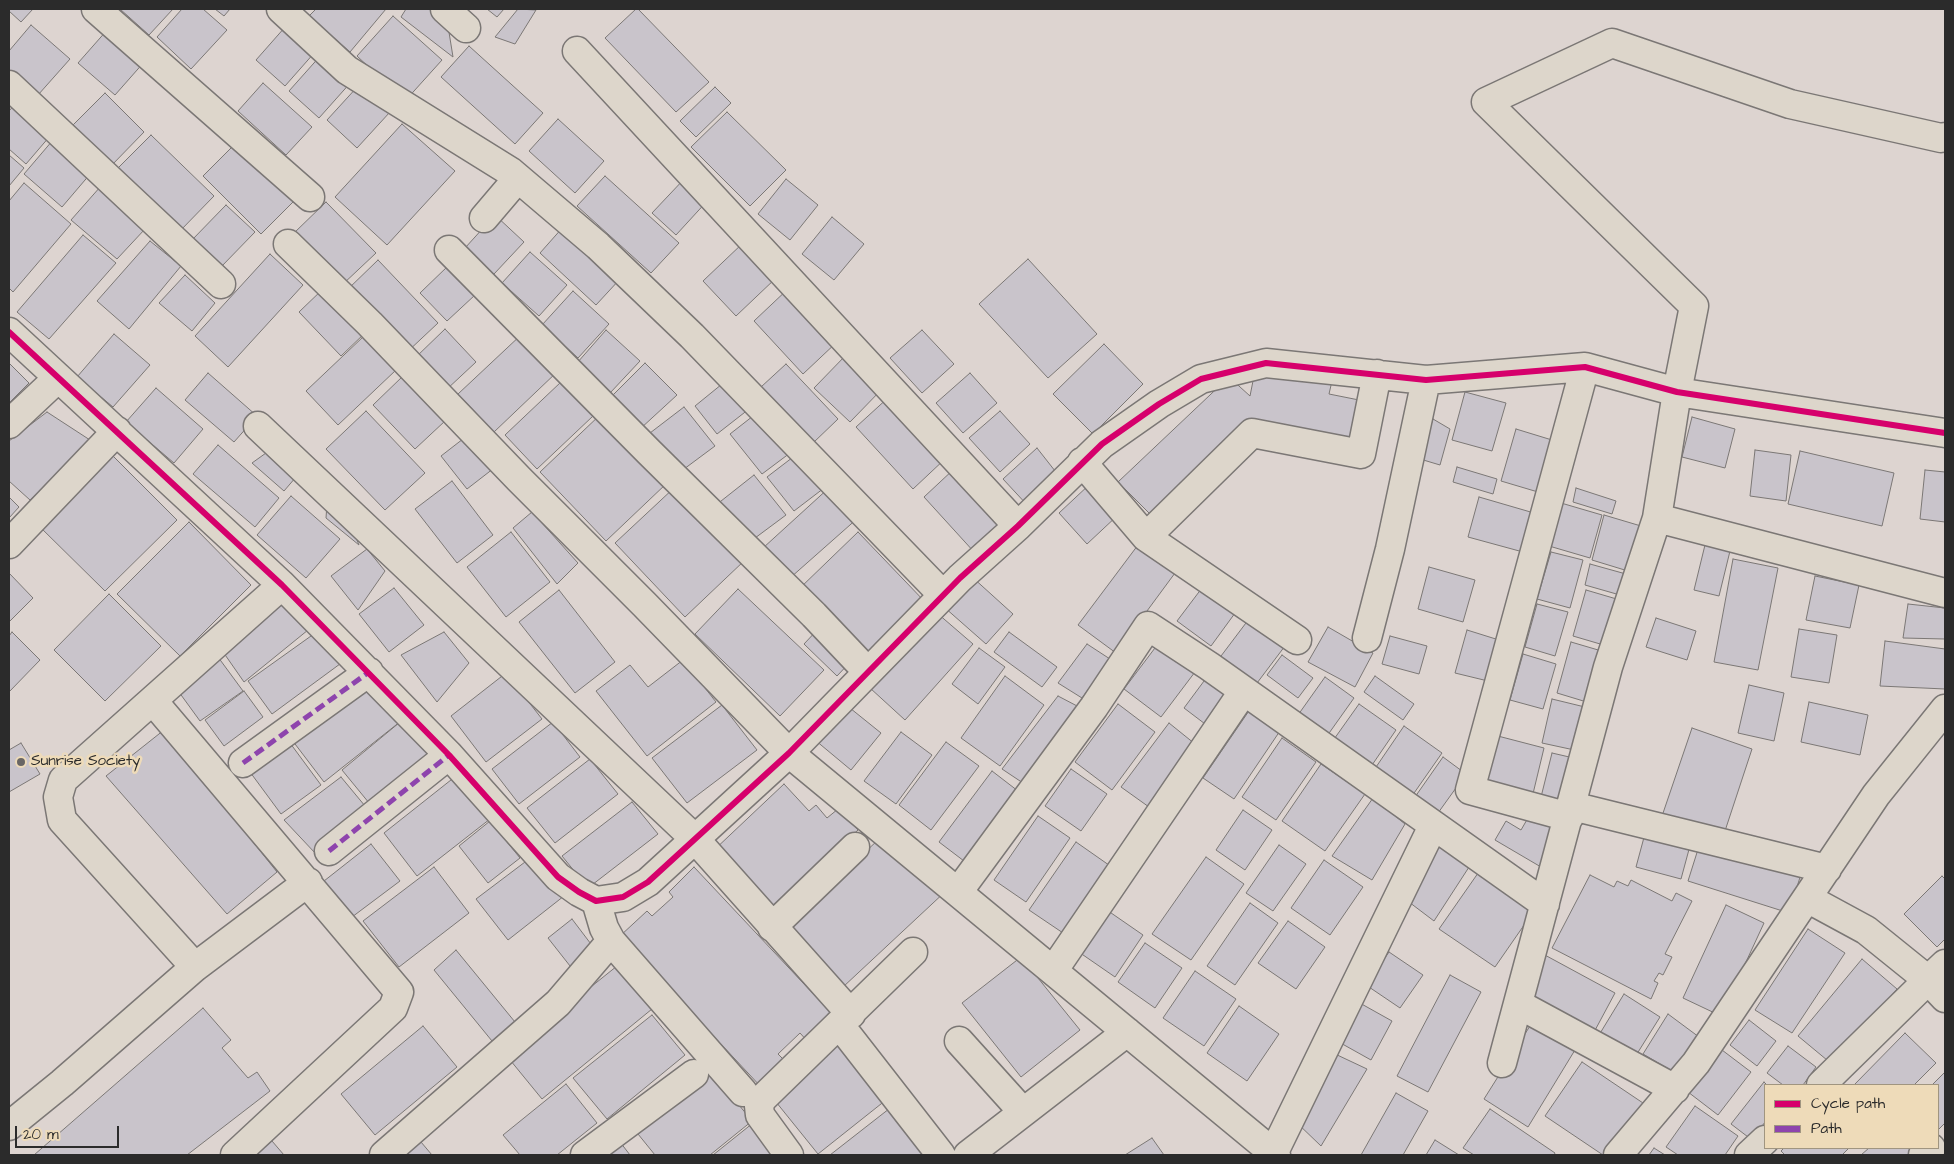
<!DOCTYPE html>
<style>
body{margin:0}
#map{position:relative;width:1954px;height:1164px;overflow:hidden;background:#ddd4d0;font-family:"Architects Daughter",sans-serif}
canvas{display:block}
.frame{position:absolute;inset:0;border:10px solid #2b2b2b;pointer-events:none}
.legend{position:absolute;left:1764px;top:1084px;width:175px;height:65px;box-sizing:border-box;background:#eedbb9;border:1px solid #a09580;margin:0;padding:6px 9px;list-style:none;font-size:15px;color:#2b2b2b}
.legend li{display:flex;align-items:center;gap:10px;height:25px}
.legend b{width:25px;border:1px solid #a09580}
.scale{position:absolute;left:15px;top:1126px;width:104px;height:22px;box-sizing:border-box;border:2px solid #2b2b2b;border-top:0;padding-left:6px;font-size:15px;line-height:18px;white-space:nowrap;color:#2b2b2b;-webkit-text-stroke:4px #eedbb9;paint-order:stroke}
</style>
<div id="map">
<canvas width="1954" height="1164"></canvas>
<div class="frame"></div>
<ul class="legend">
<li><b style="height:6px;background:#d6006c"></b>Cycle path</li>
<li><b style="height:6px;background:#8e44ad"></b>Path</li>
</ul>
<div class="scale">20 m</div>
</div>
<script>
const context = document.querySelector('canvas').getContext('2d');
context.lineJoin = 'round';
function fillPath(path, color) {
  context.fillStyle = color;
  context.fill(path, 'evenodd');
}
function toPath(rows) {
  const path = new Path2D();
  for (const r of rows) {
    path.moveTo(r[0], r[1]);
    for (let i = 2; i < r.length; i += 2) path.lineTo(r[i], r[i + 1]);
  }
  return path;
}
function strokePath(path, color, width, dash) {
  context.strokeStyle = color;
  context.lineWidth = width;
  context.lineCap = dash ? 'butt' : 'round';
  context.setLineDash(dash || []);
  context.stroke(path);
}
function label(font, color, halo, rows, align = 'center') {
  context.font = font + ' "Architects Daughter",sans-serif';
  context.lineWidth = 5;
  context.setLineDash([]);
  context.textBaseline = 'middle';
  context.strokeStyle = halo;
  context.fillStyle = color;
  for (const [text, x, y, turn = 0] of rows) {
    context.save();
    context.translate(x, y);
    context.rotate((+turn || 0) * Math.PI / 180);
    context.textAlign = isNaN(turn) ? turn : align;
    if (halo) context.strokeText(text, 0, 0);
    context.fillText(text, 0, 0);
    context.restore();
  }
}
const building = toPath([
 [9,9,33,9,21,22,9,11,9,9],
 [120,9,173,9,149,35,120,9],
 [182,9,203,9,227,30,191,69,157,37,182,9],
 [215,9,230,9,224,16,215,9],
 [316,9,386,9,350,52,309,16,316,9],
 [406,9,430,9,448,26,453,57,401,17,406,9],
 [487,9,504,9,497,17,487,9],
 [518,9,536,10,515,44,495,37,518,9],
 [636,9,638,9,709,82,676,112,605,38,636,9],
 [393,16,442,60,405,101,357,56,393,16],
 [31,25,70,59,38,95,9,70,9,51,31,25],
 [286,26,315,52,285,86,256,60,286,26],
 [108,29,145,61,115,95,78,63,108,29],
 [469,46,543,113,515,144,441,77,469,46],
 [322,54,352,81,319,118,289,91,322,54],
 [263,83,312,127,286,155,238,111,263,83],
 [359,85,390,112,357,148,327,120,359,85],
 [715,87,731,103,696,137,680,121,715,87],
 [105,93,144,132,110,167,70,128,105,93],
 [17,102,50,136,26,164,9,149,9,111,17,102],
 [727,112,786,170,750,206,691,147,727,112],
 [558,119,604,161,575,193,529,151,558,119],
 [402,124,455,171,387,245,335,197,402,124],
 [151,135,214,196,178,233,115,171,151,135],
 [53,140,91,173,62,207,24,174,53,140],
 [238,141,297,198,261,234,203,176,238,141],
 [9,155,24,168,9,186,9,155],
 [605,176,679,243,651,273,577,206,605,176],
 [686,177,709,199,676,235,652,213,686,177],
 [786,179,818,205,790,240,758,214,786,179],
 [24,183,71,224,13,292,9,288,9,201,24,183],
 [101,186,145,229,117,259,71,220,101,186],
 [326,202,376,253,342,285,293,234,326,202],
 [226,205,255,232,220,268,191,241,226,205],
 [495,215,524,242,494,274,465,248,495,215],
 [832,217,864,244,834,280,802,254,832,217],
 [564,226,620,279,596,305,540,253,564,226],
 [83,235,116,263,49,339,17,312,83,235],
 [150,241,181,266,129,329,97,301,150,241],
 [743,243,776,278,736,316,703,281,743,243],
 [530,252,567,285,539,316,502,283,530,252],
 [270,254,303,285,228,367,195,336,270,254],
 [1028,259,1097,334,1048,378,979,304,1028,259],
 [378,260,438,323,405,354,346,291,378,260],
 [448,266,475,295,447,321,420,293,448,266],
 [185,275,215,303,192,331,159,303,185,275],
 [324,288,366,332,341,356,299,312,324,288],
 [789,288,838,341,803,374,754,321,789,288],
 [573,291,609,324,578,358,542,325,573,291],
 [445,329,476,362,446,390,415,358,445,329],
 [606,330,640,361,610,393,577,363,606,330],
 [922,330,954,364,922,393,890,358,922,330],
 [114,334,150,365,113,407,77,377,114,334],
 [522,334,558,371,494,432,458,394,522,334],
 [364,336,396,370,338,425,306,391,364,336],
 [1104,344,1143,384,1093,434,1053,394,1104,344],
 [848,353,884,387,850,422,814,388,848,353],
 [9,363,29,383,9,403,9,363],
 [645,363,677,395,640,429,610,398,645,363],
 [786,364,838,419,813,443,761,387,786,364],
 [1255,371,1332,381,1329,394,1359,400,1350,443,1251,422,1154,518,1118,482,1229,377,1250,396,1255,371],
 [208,373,257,416,234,442,185,400,208,373],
 [970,373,997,403,963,433,936,403,970,373],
 [403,376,445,421,415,449,373,405,403,376],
 [727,380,749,409,717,434,695,406,727,380],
 [561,382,593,416,537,469,505,435,561,382],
 [156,388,203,429,174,463,126,422,156,388],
 [1465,392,1506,403,1492,451,1452,440,1465,392],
 [890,396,946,458,913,489,856,427,890,396],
 [684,407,715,446,680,472,650,433,684,407],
 [762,409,794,450,762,474,730,434,762,409],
 [366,411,425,473,385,510,326,449,366,411],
 [1000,411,1030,444,1000,472,969,438,1000,411],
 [47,412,90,440,30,500,9,481,9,441,47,412],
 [601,414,667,483,606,541,540,472,601,414],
 [1692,417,1735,429,1725,468,1682,457,1692,417],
 [1433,419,1450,429,1440,465,1420,459,1433,419],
 [1516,429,1552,440,1538,492,1501,481,1516,429],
 [472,432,498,465,467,489,441,456,472,432],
 [218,445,279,498,255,527,193,474,218,445],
 [1037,448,1059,476,1029,507,1003,479,1037,448],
 [1755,450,1791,455,1786,501,1750,496,1755,450],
 [801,451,828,485,794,511,767,477,801,451],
 [1800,451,1894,473,1882,526,1788,504,1800,451],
 [110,453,177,520,105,591,38,525,110,453],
 [266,453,296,477,284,491,252,463,266,453],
 [1457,467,1497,479,1493,494,1453,482,1457,467],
 [954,469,1006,526,975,553,924,497,954,469],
 [1925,470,1945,472,1945,522,1920,519,1925,470],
 [754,475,786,515,751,541,716,505,754,475],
 [452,481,493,535,457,563,415,509,452,481],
 [1090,484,1118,515,1087,544,1059,513,1090,484],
 [831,486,859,517,790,578,763,548,831,486],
 [675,487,745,560,685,617,615,543,675,487],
 [1576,488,1616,501,1612,514,1573,502,1576,488],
 [291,496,340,539,306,578,257,535,291,496],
 [9,497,19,507,9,518,9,497],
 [1479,497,1534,513,1523,552,1468,537,1479,497],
 [1561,503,1602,515,1590,558,1549,546,1561,503],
 [327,504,349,521,359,545,326,518,327,504],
 [532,512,578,563,557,584,513,528,532,512],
 [1604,515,1641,526,1628,571,1592,560,1604,515],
 [189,522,251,585,180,656,117,594,189,522],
 [511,532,550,582,506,617,467,567,511,532],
 [858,532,927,604,869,660,799,589,858,532],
 [1138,545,1175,573,1116,653,1078,625,1138,545],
 [1705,545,1730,551,1719,596,1694,590,1705,545],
 [367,549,385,571,358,610,331,576,367,549],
 [1551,552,1583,560,1570,608,1537,599,1551,552],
 [1733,559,1778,568,1758,670,1714,662,1733,559],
 [1590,564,1626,574,1620,595,1585,585,1590,564],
 [1429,567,1475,580,1463,622,1418,609,1429,567],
 [9,573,33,598,9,622,9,573],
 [971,576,1013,614,986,644,944,607,971,576],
 [1815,576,1859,585,1850,628,1806,620,1815,576],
 [1205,584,1238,609,1211,646,1177,621,1205,584],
 [394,588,424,625,389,652,359,614,394,588],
 [738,589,824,670,780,716,695,634,738,589],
 [559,590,615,662,575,693,519,622,559,590],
 [1586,590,1620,600,1607,646,1573,636,1586,590],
 [109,594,161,646,105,701,54,650,109,594],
 [281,600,308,630,244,682,221,649,281,600],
 [1537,604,1568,612,1555,656,1525,647,1537,604],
 [1908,604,1945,608,1945,639,1903,638,1908,604],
 [937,613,973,644,905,720,870,688,937,613],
 [1252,615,1288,642,1254,687,1218,660,1252,615],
 [1656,618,1696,631,1687,660,1646,647,1656,618],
 [820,627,853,659,837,676,804,644,820,627],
 [1328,627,1373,653,1355,687,1308,662,1328,627],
 [1799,629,1837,635,1829,683,1791,677,1799,629],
 [1467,630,1499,640,1488,681,1455,673,1467,630],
 [318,631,344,661,272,714,248,681,318,631],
 [12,632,40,660,9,692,9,636,12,632],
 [444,632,469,663,437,702,401,655,444,632],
 [1009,632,1057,667,1042,687,994,652,1009,632],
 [1390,636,1427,646,1419,674,1382,664,1390,636],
 [1161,640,1198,668,1161,717,1124,689,1161,640],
 [1885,641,1945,649,1945,689,1880,686,1885,641],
 [1571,642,1605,652,1590,703,1557,693,1571,642],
 [1087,644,1110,659,1082,698,1058,683,1087,644],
 [979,648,1005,667,978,704,952,684,979,648],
 [1523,654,1556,664,1543,709,1510,700,1523,654],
 [1282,655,1313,678,1298,698,1267,675,1282,655],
 [218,657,243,691,200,721,176,688,218,657],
 [683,660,716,702,647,756,596,691,630,665,648,687,683,660],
 [506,673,542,719,486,762,451,716,506,673],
 [1210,673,1237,694,1213,730,1184,708,1210,673],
 [1005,676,1044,705,1000,766,961,738,1005,676],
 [1375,676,1414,704,1403,720,1364,692,1375,676],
 [1325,677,1354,698,1327,736,1298,715,1325,677],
 [369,683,401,721,324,782,292,740,369,683],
 [1749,685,1784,693,1774,741,1738,733,1749,685],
 [244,691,263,717,224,746,205,720,244,691],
 [1058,696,1079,707,1026,785,1002,769,1058,696],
 [1552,699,1589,708,1579,751,1542,743,1552,699],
 [1809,702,1868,715,1860,755,1801,742,1809,702],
 [845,704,881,733,851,770,815,740,845,704],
 [1118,704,1155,732,1112,790,1075,762,1118,704],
 [1359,704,1396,730,1370,768,1332,742,1359,704],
 [722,705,757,750,687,803,652,758,722,705],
 [1253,705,1284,725,1234,799,1203,778,1253,705],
 [405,718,437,758,374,809,342,770,405,718],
 [553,722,580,757,519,804,492,769,553,722],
 [1169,723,1200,748,1156,812,1121,787,1169,723],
 [1404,726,1442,753,1412,796,1374,770,1404,726],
 [1692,728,1752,749,1722,840,1661,819,1692,728],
 [164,730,277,872,227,914,106,776,164,730],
 [901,732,932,755,896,804,864,781,901,732],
 [1494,735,1544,748,1531,802,1482,781,1494,735],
 [1282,738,1316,762,1276,820,1242,797,1282,738],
 [946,742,979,766,931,830,899,805,946,742],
 [21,743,40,774,9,792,9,750,21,743],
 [290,743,321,785,281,814,250,772,290,743],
 [1552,753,1578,759,1567,803,1541,797,1552,753],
 [1443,757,1466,774,1438,813,1415,797,1443,757],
 [590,759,618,794,555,843,527,808,590,759],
 [1321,764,1365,794,1325,851,1282,821,1321,764],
 [1071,769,1107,794,1081,831,1045,806,1071,769],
 [992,771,1018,791,964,861,939,842,992,771],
 [456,776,490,819,417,876,384,833,456,776],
 [341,777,370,812,316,854,284,820,341,777],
 [784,784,809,811,816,805,827,818,838,809,858,830,769,912,712,852,784,784],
 [1373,798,1405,824,1372,880,1332,856,1373,798],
 [632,802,658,834,588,888,562,856,632,802],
 [1243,810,1272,830,1245,870,1216,850,1243,810],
 [1532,811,1562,829,1541,867,1495,840,1506,821,1521,830,1532,811],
 [1038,816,1070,838,1026,902,994,880,1038,816],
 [490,821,520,858,488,883,459,846,490,821],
 [1646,830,1691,842,1681,879,1636,867,1646,830],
 [878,840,947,890,843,987,786,926,878,840],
 [1076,842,1116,870,1069,937,1029,910,1076,842],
 [1700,843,1801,874,1789,913,1688,881,1700,843],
 [371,844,400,881,352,917,324,881,371,844],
 [1436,844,1471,864,1434,921,1405,899,1436,844],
 [1279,845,1306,864,1273,911,1246,893,1279,845],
 [1206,857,1244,884,1191,960,1152,934,1206,857],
 [529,859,564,896,508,940,476,899,529,859],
 [1324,860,1363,887,1330,935,1291,908,1324,860],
 [1483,866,1538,905,1495,967,1439,929,1483,866],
 [434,867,469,913,399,967,363,921,434,867],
 [694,867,836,1018,809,1043,800,1033,778,1054,788,1064,762,1088,620,936,647,911,652,916,673,897,669,892,694,867],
 [1590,875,1614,887,1617,881,1628,886,1631,880,1672,901,1676,893,1692,901,1665,954,1672,957,1663,975,1659,973,1654,981,1658,983,1651,999,1552,948,1590,875],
 [1942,876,1945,879,1945,939,1937,947,1904,914,1942,876],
 [1250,903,1278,923,1235,985,1207,966,1250,903],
 [1726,905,1764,923,1721,1016,1683,998,1726,905],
 [1101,906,1143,935,1115,977,1073,948,1101,906],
 [572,919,597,952,574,971,548,938,572,919],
 [1288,921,1325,947,1296,989,1258,963,1288,921],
 [1808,929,1845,953,1792,1033,1755,1010,1808,929],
 [1145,943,1182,968,1155,1008,1118,982,1145,943],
 [456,950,515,1022,492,1041,434,970,456,950],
 [1389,952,1423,975,1400,1008,1366,985,1389,952],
 [1543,954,1615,993,1593,1034,1521,994,1543,954],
 [1021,957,1080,1030,1021,1077,962,1003,1021,957],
 [1862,959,1897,989,1833,1065,1798,1036,1862,959],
 [617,966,652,1009,542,1099,506,1055,617,966],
 [1195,971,1236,999,1204,1046,1163,1018,1195,971],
 [1450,975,1481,992,1428,1092,1397,1076,1450,975],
 [1624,994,1660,1017,1635,1057,1599,1035,1624,994],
 [1358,1002,1392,1021,1371,1060,1337,1041,1358,1002],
 [1239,1006,1279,1034,1247,1081,1207,1053,1239,1006],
 [203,1008,231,1040,222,1048,248,1078,257,1072,270,1091,187,1155,34,1155,203,1008],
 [1668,1014,1699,1037,1677,1074,1643,1054,1668,1014],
 [652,1015,685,1055,607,1119,573,1078,652,1015],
 [1535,1018,1578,1045,1528,1127,1484,1099,1535,1018],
 [1749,1020,1776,1041,1757,1066,1730,1045,1749,1020],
 [423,1026,457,1067,375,1135,341,1094,423,1026],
 [1905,1033,1936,1063,1914,1085,1854,1085,1905,1033],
 [845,1039,891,1096,818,1154,772,1097,845,1039],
 [1788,1046,1816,1067,1803,1085,1783,1085,1767,1073,1788,1046],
 [1722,1050,1751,1072,1718,1115,1688,1092,1722,1050],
 [1333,1053,1367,1069,1321,1146,1295,1121,1333,1053],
 [1582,1062,1643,1103,1606,1155,1603,1155,1545,1116,1582,1062],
 [1945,1072,1945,1123,1938,1130,1938,1085,1932,1085,1945,1072],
 [713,1073,752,1121,710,1155,655,1155,638,1134,713,1073],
 [1764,1082,1767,1085,1765,1085,1765,1122,1752,1140,1731,1124,1764,1082],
 [566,1084,597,1123,557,1155,520,1155,503,1135,566,1084],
 [1396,1093,1428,1111,1403,1155,1361,1155,1396,1093],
 [894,1105,934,1155,830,1155,894,1105],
 [1695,1106,1738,1136,1725,1155,1678,1155,1666,1147,1695,1106],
 [1490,1109,1555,1153,1554,1155,1474,1155,1463,1148,1490,1109],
 [753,1123,780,1155,713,1155,753,1123],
 [617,1138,630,1155,596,1155,617,1138],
 [1152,1138,1164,1155,1125,1155,1152,1138],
 [1435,1140,1459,1155,1426,1155,1435,1140],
 [272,1141,284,1155,255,1155,272,1141],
 [421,1142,432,1155,405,1155,421,1142],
 [1654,1148,1665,1155,1649,1155,1654,1148],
 [1784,1148,1849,1148,1842,1155,1785,1155,1781,1151,1784,1148],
 [1869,1148,1919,1148,1911,1155,1861,1155,1869,1148]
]);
fillPath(building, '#c9c4cb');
strokePath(building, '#7b7775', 1);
const street = toPath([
 [96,9,310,197],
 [281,9,347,70,511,172,598,246,692,336,943,595],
 [445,9,466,28],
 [577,51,1018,526],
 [9,85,221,284],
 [484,218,518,178],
 [288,244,370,324,519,479,644,604,789,753,1276,1155],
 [449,250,649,452,814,615,867,671],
 [9,332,282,585,449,755,558,877,579,892,596,901,623,897,648,882,789,753,960,578,1018,526,1102,444,1159,404,1201,379,1266,363,1426,380,1585,367,1677,392,1945,433],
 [9,424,58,378],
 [258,426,695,839,851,1014],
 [1082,462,1146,537,1297,640],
 [1657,518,1945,593],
 [1146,537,1252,433,1361,454,1377,374],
 [9,544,117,431],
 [1367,638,1390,549,1426,380],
 [153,701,399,992,393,1008,235,1155],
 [243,763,369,672],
 [1572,806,1827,869],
 [1569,817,1470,790,1585,367],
 [329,851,449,755],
 [958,892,1094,707,1148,626,1209,666,1545,904],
 [1807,898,1866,930,1928,980,1945,964],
 [772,927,855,847],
 [611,941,743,1092],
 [195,967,308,882],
 [1053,971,1243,692],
 [1518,1004,1675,1089],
 [839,1024,941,1155],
 [959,1041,1023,1112],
 [1502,1063,1608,667,1657,518,1677,392,1694,306,1486,102,1612,43,1790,104,1941,138,1945,137],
 [1821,1085,1928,980,1945,998],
 [9,1126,62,1083,195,967,62,820,58,797,63,780,282,585],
 [1274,1152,1433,826],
 [384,1155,558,1003,611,941,604,928,596,901],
 [585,1155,694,1074],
 [789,1155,760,1115,759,1106,762,1099,913,952],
 [968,1155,1127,1032],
 [1618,1155,1696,1063,1876,795,1945,709],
 [1749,1155,1765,1140],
 [1923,1155,1931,1148]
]);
strokePath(street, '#7b7775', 31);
strokePath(street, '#ddd6cb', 28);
strokePath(toPath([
 [243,763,369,672],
 [329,851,449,755]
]), '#8e44ad', 5, [10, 5]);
strokePath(toPath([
 [9,332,282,585,449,755,558,877,579,892,596,901,623,897,648,882,789,753,960,578,1018,526,1102,444,1159,404,1201,379,1266,363,1426,380,1585,367,1677,392,1945,433]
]), '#d6006c', 6);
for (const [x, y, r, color] of [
 [21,762,5,"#696665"]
]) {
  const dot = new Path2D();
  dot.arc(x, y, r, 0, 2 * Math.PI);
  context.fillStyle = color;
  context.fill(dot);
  strokePath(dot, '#eedbb9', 2);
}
label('15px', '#2b2b2b', '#eedbb9', [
 ["Sunrise Society",31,762]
], 'left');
</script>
